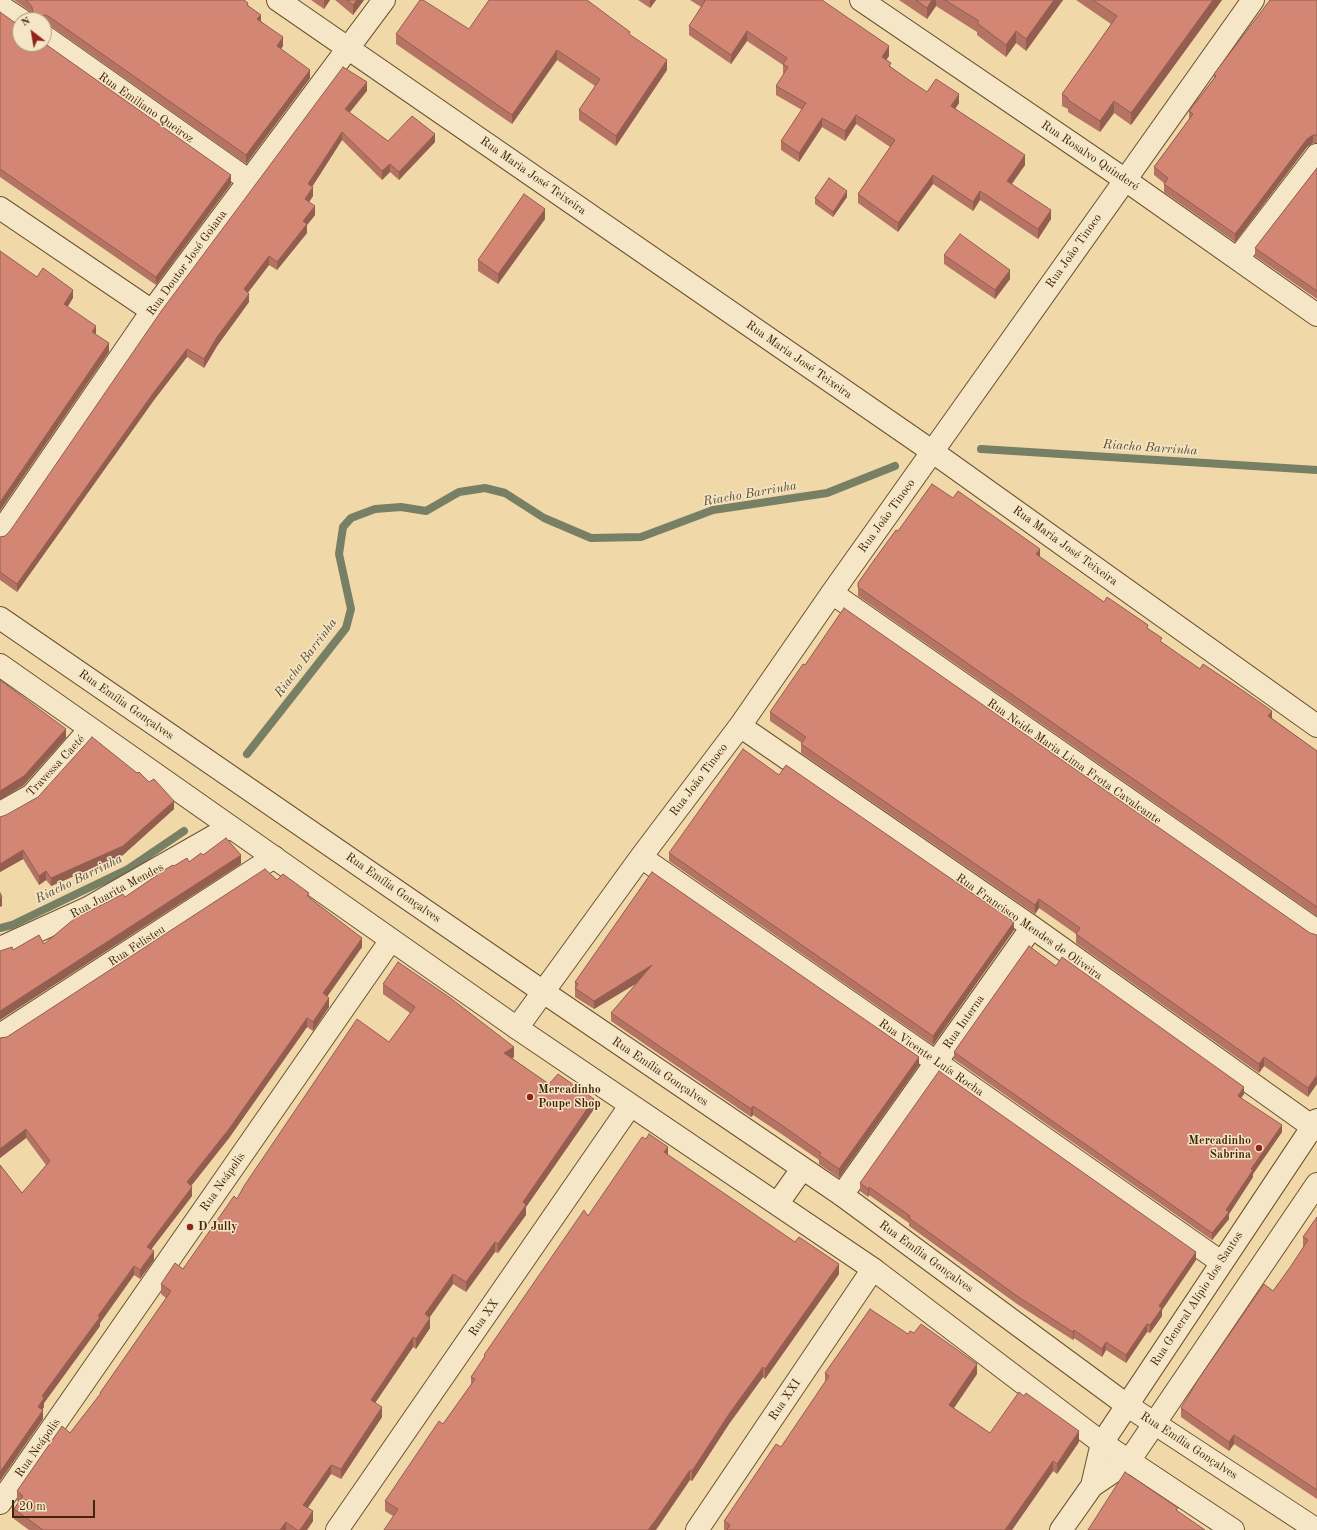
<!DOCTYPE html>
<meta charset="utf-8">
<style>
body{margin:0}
#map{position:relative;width:1317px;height:1530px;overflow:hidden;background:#f0d8a9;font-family:"Old Standard TT",serif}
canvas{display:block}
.north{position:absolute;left:12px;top:12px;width:40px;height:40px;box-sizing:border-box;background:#f5e6c7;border:1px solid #ad997a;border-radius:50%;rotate:329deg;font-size:11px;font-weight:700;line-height:16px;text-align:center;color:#412607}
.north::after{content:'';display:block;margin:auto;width:14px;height:18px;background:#8f2418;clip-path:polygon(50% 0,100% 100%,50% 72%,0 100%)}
.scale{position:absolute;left:12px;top:1500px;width:83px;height:18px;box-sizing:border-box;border:2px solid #412607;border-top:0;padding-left:5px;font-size:12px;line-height:14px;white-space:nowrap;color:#412607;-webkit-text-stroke:3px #f5e6c7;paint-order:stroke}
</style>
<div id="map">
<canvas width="1317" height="1530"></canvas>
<div class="north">N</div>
<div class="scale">20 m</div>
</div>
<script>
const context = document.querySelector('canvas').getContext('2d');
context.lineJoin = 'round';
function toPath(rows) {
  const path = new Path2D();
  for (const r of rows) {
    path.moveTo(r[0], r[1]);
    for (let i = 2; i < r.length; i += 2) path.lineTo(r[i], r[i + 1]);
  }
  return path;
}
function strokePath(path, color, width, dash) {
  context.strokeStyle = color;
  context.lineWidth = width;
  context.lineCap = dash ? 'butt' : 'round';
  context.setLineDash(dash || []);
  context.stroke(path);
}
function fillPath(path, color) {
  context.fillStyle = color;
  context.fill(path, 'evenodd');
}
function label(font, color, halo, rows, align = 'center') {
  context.font = font + ' "Old Standard TT",serif';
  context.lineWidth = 3;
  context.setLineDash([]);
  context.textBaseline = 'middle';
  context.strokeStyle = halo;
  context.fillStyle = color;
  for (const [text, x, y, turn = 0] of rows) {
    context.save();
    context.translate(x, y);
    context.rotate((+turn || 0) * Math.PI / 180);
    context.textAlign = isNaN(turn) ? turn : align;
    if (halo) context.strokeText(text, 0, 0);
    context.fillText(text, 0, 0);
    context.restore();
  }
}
strokePath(toPath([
 [981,449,1317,470],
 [247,754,346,628,351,609,339,554,343,527,351,518,375,509,401,507,426,511,459,492,485,488,505,493,544,518,591,538,641,537,713,510,827,493,895,466],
 [0,928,12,925,128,869,184,831]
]), '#777f65', 8);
const minor = toPath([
 [278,0,933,452,1317,726],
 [861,0,1124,179,1317,315],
 [0,6,21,20],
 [44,36,248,180],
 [0,208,152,311],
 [1238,258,1317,155],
 [0,533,152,311,384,0],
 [832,593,1317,931],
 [740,726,1032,927,1317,1130],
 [0,813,32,795,90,729],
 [641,857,936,1062,1221,1262],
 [0,948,88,908,230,827],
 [517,1028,641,857,740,726,832,593,1253,0],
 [0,1035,274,857],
 [842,1195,1032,927],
 [1092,1486,1102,1443,1317,1120],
 [0,1503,391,940],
 [337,1530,630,1106],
 [697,1530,873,1269],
 [1061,1530,1092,1486,1129,1461,1317,1184]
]);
const tertiary = toPath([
 [0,618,542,991,842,1195,1128,1406,1317,1530],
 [0,665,517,1028,873,1269,1102,1443,1233,1530],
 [778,1203,802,1169]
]);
strokePath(minor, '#6d5230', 24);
strokePath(tertiary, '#6d5230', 24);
strokePath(minor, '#f5e6c7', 22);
strokePath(tertiary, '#f5e6c7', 22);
fillPath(toPath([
 [14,0,244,0,261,21,283,46,281,49,310,78,246,164,51,26,46,24,44,24,44,20,30,20,31,19,32,15,28,10],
 [311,0,330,0,324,9],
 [335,0,364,0,353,15],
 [638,0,656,0,650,8],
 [690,0,822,0,889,56,886,60,891,67,909,80,927,92,959,103,955,109,1025,165,1012,184,1051,219,1038,239,980,200,973,211,933,184,898,232,858,203,858,194,890,147,856,124,845,141,822,127,799,162,781,150,781,141,802,110,776,95,776,86,784,74,783,73,783,65,747,41,731,64,689,35,689,26,701,7],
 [899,0,1063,0,1026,51,1016,43,1006,57,977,35,977,32,936,6,927,19],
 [1076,0,1222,0,1131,125,1114,113,1100,132,1068,112,1068,109,1062,106,1062,94,1111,24],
 [1317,0,1317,143,1313,143,1307,147,1235,242,1164,192,1164,183,1154,175,1154,167,1189,119,1189,111,1214,78,1214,74],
 [0,12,20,44,231,184,156,285,0,177],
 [469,29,630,35,667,70,616,146,579,120,579,110,595,86,557,60,512,124,396,44,396,34],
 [367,91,349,112,388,141,435,142,399,180,390,172,382,180,342,140,312,187,313,196,309,202,315,215,307,225,307,233,277,270,269,265,248,292,249,302,217,346,204,368,187,357,154,400,17,592,0,580,0,537,5,536,10,531],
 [1317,168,1317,299,1255,256,1255,248],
 [847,197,833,217,815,204,815,198],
 [545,219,498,284,478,271,478,260],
 [944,255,1010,279,995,299,944,264],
 [898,531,1040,557,1104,602,1148,629,1162,643,1272,718,1317,751,1317,916,858,596,858,583],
 [805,665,1310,933,1308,1097,1264,1066,1259,1073,1076,943,1076,934,1039,908,1035,914,801,753,801,744,802,743,770,721,770,712],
 [779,775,1014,930,933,1045,669,861,669,853],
 [174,809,123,855,51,886,46,880,39,885,23,859,0,872,0,817],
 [652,872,919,1065,839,1178,819,1164,819,1160,780,1133,753,1115,751,1117,611,1021,611,1013,637,983,594,1009,575,997,575,982],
 [277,880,309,898,362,947,327,997,329,1007,313,1031,307,1027,229,1138,191,1186,192,1196,151,1249,154,1260,140,1279,134,1275,100,1323,100,1326,44,1403,44,1407,42,1410,43,1419,0,1481,0,1165,22,1193,46,1165,26,1138,0,1158,0,1038,7,1037],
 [1056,966,1244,1094,1241,1098,1282,1132,1253,1174,1253,1177,1229,1214,1229,1219,1212,1240,954,1059,954,1052],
 [383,984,514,1057,512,1058,549,1084,594,1109,526,1207,526,1215,498,1253,495,1252,466,1292,453,1284,429,1318,430,1328,416,1349,413,1347,375,1403,382,1417,341,1479,331,1474,307,1508,313,1521,307,1530,29,1530,14,1519,14,1509,18,1502,17,1501,17,1491,70,1433,100,1395,100,1393,166,1298,161,1294,161,1284,183,1269,237,1199,389,1042,410,1013,383,994],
 [668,1155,839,1274,765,1379,763,1377,729,1424,692,1481,690,1480,393,1516,385,1511,385,1501,443,1424,471,1385,471,1377,484,1358,484,1355,588,1216],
 [860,1183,1196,1260,1162,1310,1162,1316,1150,1333,1147,1332,1126,1363,1106,1350,1102,1357,1074,1338,1073,1340,1017,1304,909,1226,909,1223,869,1195,868,1197,860,1191],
 [1317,1217,1317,1499,1234,1444,1229,1451,1181,1417,1181,1408,1273,1291,1291,1266,1304,1246,1303,1246,1303,1237],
 [908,1334,977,1374,954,1408,990,1433,1079,1442,1057,1474,1053,1471,1012,1530,724,1530,724,1521,781,1447,825,1383,825,1373]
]), '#b57363');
fillPath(toPath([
 [324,0,330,0,324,9],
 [357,0,364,0,353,15,353,5],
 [650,0,656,0,650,8],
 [932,0,936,0,936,6,927,19,927,8],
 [1054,0,1063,0,1026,51,1026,39],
 [1213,0,1222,0,1131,125,1131,113],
 [261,15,261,23,257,19],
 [39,16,39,20,35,20],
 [747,31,747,41,731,64,731,55],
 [1016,31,1016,43,1006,57,1006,45],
 [283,37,283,46,277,54,277,46],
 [889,46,889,56,882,66,882,57],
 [557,50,557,60,512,124,512,115],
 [667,60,667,70,616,146,616,136],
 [310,70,310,78,246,164,246,155],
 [367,82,367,91,345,118,345,109],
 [959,94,959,103,951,115,951,106],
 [1114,101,1114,113,1100,132,1100,121],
 [856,115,856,124,845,141,845,131],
 [822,118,822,127,799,162,799,153],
 [342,132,342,140,308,193,308,184],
 [435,134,435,142,399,180,399,172],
 [1313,135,1313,143,1307,147,1235,242,1235,234,1307,139],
 [1025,155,1025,165,1007,190,1007,181],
 [390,164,390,172,382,180,382,171],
 [231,175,231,184,156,285,156,277],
 [933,175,933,184,898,232,898,223],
 [313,187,313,196,305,208,305,199],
 [847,191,847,197,833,217,833,212],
 [980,191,980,200,973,211,973,202],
 [315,206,315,215,307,225,307,233,277,270,277,262,303,221],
 [545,209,545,219,498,284,498,274],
 [1051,210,1051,219,1038,239,1038,229],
 [269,256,269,265,244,298,244,289],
 [1010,270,1010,279,995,299,995,290],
 [73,290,73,298,64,313,64,304],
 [249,294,249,302,217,346,204,368,204,359,217,337],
 [96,326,96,334,92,332],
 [109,343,109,352,0,511,0,502],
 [187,349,187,357,154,400,17,592,17,584,154,392],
 [1040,549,1040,558,1036,554],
 [1272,711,1272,719,1268,716],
 [66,729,66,738,24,785,0,800,0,791],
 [174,801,174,809,123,855,51,886,51,878],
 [23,850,23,859,0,872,0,864],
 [241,855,241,864,0,1020,0,1011],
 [46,871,46,880,39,885,39,876],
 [2,897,2,906,0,907,0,898],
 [1039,899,1039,908,1035,914,1035,905],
 [1014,922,1014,930,933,1045,933,1036],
 [362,938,362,947,323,1002,323,993],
 [652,965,652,974,594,1009,594,1001],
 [329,998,329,1007,313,1031,313,1022],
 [307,1018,307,1027,229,1138,187,1191,187,1182],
 [514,1047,514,1057,504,1063,504,1053],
 [919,1057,919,1065,839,1178,839,1169],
 [1264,1057,1264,1066,1259,1073,1259,1064],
 [1317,1075,1317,1084,1308,1097,1308,1088],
 [1244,1087,1244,1094,1238,1103,1238,1096],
 [594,1099,594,1109,526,1207,526,1215,498,1253,498,1244,523,1202],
 [753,1106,753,1115,751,1117,751,1109],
 [1282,1125,1282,1132,1253,1174,1253,1177,1229,1214,1229,1219,1212,1240,1212,1233,1251,1169],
 [26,1129,26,1138,0,1158,0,1149],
 [668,1147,668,1157,664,1152],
 [192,1187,192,1196,147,1255,147,1247],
 [869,1187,869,1195,868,1197,868,1189],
 [495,1242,495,1252,466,1292,466,1282],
 [154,1251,154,1260,140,1279,140,1270],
 [1196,1252,1196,1260,1162,1310,1162,1316,1150,1333,1150,1325,1159,1306],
 [839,1264,839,1274,765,1379,765,1369],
 [134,1266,134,1275,100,1323,100,1326,44,1403,44,1407,38,1415,38,1407,42,1396,98,1316],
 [453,1274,453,1284,425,1324,425,1314],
 [430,1318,430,1328,416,1349,416,1339],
 [1147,1324,1147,1332,1126,1363,1126,1355],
 [1074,1330,1074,1338,1073,1340,1073,1332],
 [413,1337,413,1347,371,1409,371,1400],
 [1106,1342,1106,1350,1102,1357,1102,1349],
 [977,1364,977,1374,949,1415,949,1405],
 [763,1367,763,1377,729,1424,692,1481,692,1471,729,1414],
 [382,1407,382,1417,341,1479,341,1469],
 [43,1410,43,1419,0,1481,0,1472],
 [1079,1431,1079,1442,1057,1474,1057,1464],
 [1234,1435,1234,1444,1229,1451,1229,1442],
 [1053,1461,1053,1471,1012,1530,1005,1530],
 [331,1465,331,1474,303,1515,303,1505],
 [690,1470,690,1480,656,1530,648,1530],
 [313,1511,313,1521,307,1530,300,1530],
 [286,1522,286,1530,280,1530]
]), '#935e50');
const building = toPath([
 [26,0,244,0,248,3,247,5,261,15,257,19,283,37,277,46,310,70,246,155,51,18,46,15,39,16,35,20,30,20,31,19,33,13,32,7,28,2,26,0],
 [347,0,357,0,353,5,347,0],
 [420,0,423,0,469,29,489,0,587,0,630,32,629,34,667,60,616,136,579,110,600,79,557,50,512,115,396,34,420,0],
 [704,0,822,0,889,46,882,57,891,63,889,66,909,80,927,92,936,79,959,94,951,106,1025,155,1007,181,1051,210,1038,229,980,191,973,202,933,175,898,223,858,194,895,140,856,115,845,131,822,118,799,153,781,141,806,103,776,86,788,67,783,64,787,58,747,31,731,55,689,26,705,1,704,0],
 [916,0,932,0,927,8,916,0],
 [945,0,1054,0,1026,39,1016,31,1006,45,977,23,979,21,945,0],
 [1093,0,1213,0,1131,113,1114,101,1100,121,1068,100,1068,98,1062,94,1117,16,1093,0],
 [1270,0,1317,0,1317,135,1313,135,1307,139,1235,234,1164,184,1168,178,1154,167,1193,114,1189,111,1216,76,1214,74,1270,0],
 [0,12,14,22,20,24,20,44,44,44,44,43,231,175,156,277,0,169,0,12],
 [343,67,367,82,345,109,388,141,412,116,435,134,399,172,390,164,382,171,342,132,308,184,313,187,305,199,315,206,303,221,307,224,277,262,269,256,244,289,249,294,217,337,204,359,187,349,154,392,17,584,0,572,0,537,5,536,10,531,162,310,343,67],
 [1317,168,1317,291,1255,248,1317,168],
 [829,178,847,191,833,212,815,198,829,178],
 [524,194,545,209,498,274,478,260,524,194],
 [960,234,1010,270,995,290,944,255,960,234],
 [0,251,37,277,43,268,73,290,64,304,96,326,92,332,109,343,0,502,0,251],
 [932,484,953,498,958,491,1040,549,1036,554,1104,602,1107,597,1148,625,1147,628,1162,638,1160,641,1200,669,1203,664,1245,692,1272,711,1268,716,1317,751,1317,907,858,587,858,583,872,563,896,530,898,531,932,484],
 [844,608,1310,933,1317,935,1317,1075,1308,1088,1264,1057,1259,1064,1076,934,1080,928,1039,899,1035,905,801,744,806,737,770,712,803,664,805,665,844,608],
 [0,680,66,729,24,776,0,791,0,680],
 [92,737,137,773,139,772,149,782,154,779,174,801,123,846,51,878,46,871,39,876,23,850,0,864,0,817,6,815,38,797,92,737],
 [743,749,779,775,786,765,1014,922,933,1036,669,853,743,749],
 [226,838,241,855,0,1011,0,951,12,947,13,950,39,935,44,944,74,919,123,894,125,897,166,869,173,865,174,866,187,858,189,862,201,853,203,855,226,838],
 [265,869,277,880,283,874,309,893,307,896,362,938,323,993,329,998,313,1022,307,1018,229,1129,187,1182,192,1187,147,1247,154,1251,140,1270,134,1266,98,1316,100,1317,42,1396,44,1398,38,1407,43,1410,0,1472,0,1165,22,1193,50,1161,26,1129,0,1149,0,1038,7,1037,265,869],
 [652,872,919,1057,839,1169,819,1155,821,1153,780,1124,753,1106,751,1109,611,1013,652,965,594,1001,575,988,578,984,575,982,652,872],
 [0,893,2,897,0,898,0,893],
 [1029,946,1056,966,1062,957,1244,1087,1238,1096,1282,1125,1251,1169,1253,1170,1226,1210,1229,1212,1212,1233,954,1052,1029,946],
 [398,962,449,997,514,1047,504,1053,549,1084,558,1074,594,1099,523,1202,526,1205,498,1244,495,1242,466,1282,453,1274,425,1314,430,1318,416,1339,413,1337,371,1400,382,1407,341,1469,331,1465,303,1505,313,1511,300,1530,297,1530,286,1522,280,1530,43,1530,14,1509,23,1496,17,1491,62,1426,70,1433,101,1393,100,1393,171,1291,161,1284,175,1263,183,1269,234,1196,237,1199,244,1186,357,1019,389,1042,415,1007,383,984,398,962],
 [939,1071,1196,1252,1159,1306,1162,1308,1150,1325,1147,1324,1126,1355,1106,1342,1102,1349,1074,1330,1073,1332,1017,1296,909,1218,910,1216,869,1187,868,1189,860,1183,939,1071],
 [649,1134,668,1147,664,1152,795,1242,799,1237,839,1264,765,1369,763,1367,729,1414,692,1471,690,1470,655,1521,648,1530,384,1530,398,1509,385,1501,439,1421,443,1424,475,1379,471,1377,485,1356,484,1355,584,1210,588,1216,642,1137,646,1139,649,1134],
 [1317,1217,1317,1490,1234,1435,1229,1442,1181,1408,1198,1380,1264,1284,1273,1291,1291,1266,1308,1240,1303,1237,1317,1217],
 [870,1309,908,1334,910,1331,914,1333,921,1324,977,1364,949,1405,990,1433,1019,1392,1024,1396,1026,1393,1079,1431,1057,1464,1053,1461,1005,1530,727,1530,730,1525,724,1521,776,1444,781,1447,829,1376,825,1373,870,1309],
 [1125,1472,1178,1508,1176,1510,1205,1530,1088,1530,1125,1472]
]);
fillPath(building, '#d28673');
strokePath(building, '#935e50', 1);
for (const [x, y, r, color] of [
 [530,1097,4,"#8f2418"],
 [1259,1148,4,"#8f2418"],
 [190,1227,4,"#8f2418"]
]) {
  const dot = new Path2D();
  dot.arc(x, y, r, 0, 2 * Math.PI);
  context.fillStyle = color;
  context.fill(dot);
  strokePath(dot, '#f5e6c7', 1.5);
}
label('12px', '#412607', '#f5e6c7', [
 ["Rua Emiliano Queiroz",146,108,35],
 ["Rua Rosalvo Quinderé",1090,156,34],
 ["Rua Maria José Teixeira",533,176,35],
 ["Rua João Tinoco",1074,251,-55],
 ["Rua Doutor José Goiana",187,263,-54],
 ["Rua Maria José Teixeira",799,360,35],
 ["Rua João Tinoco",887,516,-54],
 ["Rua Maria José Teixeira",1065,546,36],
 ["Rua Emília Gonçalves",126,705,35],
 ["Rua Neide Maria Lima Frota Cavalcante",1074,762,35],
 ["Travessa Caeté",56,766,-47],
 ["Rua João Tinoco",699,780,-53],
 ["Rua Emília Gonçalves",393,888,35],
 ["Rua Juarita Mendes",117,891,-28],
 ["Rua Francisco Mendes de Oliveira",1029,927,35],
 ["Rua Felisteu",137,946,-33],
 ["Rua Interna",964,1022,-55],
 ["Rua Vicente Luís Rocha",931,1058,35],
 ["Rua Emília Gonçalves",660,1072,34],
 ["Rua Neápolis",223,1182,-55],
 ["Rua Emília Gonçalves",926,1257,36],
 ["Rua General Alípio dos Santos",1197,1299,-57],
 ["Rua XX",484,1318,-55],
 ["Rua XXI",785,1400,-56],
 ["Rua Emília Gonçalves",1189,1446,33],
 ["Rua Neápolis",38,1448,-55]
]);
label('bold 12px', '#412607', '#f5e6c7', [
 ["Mercadinho",538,1090],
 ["Poupe Shop",538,1104],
 ["Mercadinho",1251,1141,"right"],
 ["Sabrina",1251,1155,"right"],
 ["D Jully",198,1227]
], 'left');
label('italic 13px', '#584b2e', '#f5e6c7', [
 ["Riacho Barrinha",1150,448,4],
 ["Riacho Barrinha",750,494,-10],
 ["Riacho Barrinha",306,658,-53],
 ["Riacho Barrinha",79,879,-26]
]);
</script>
